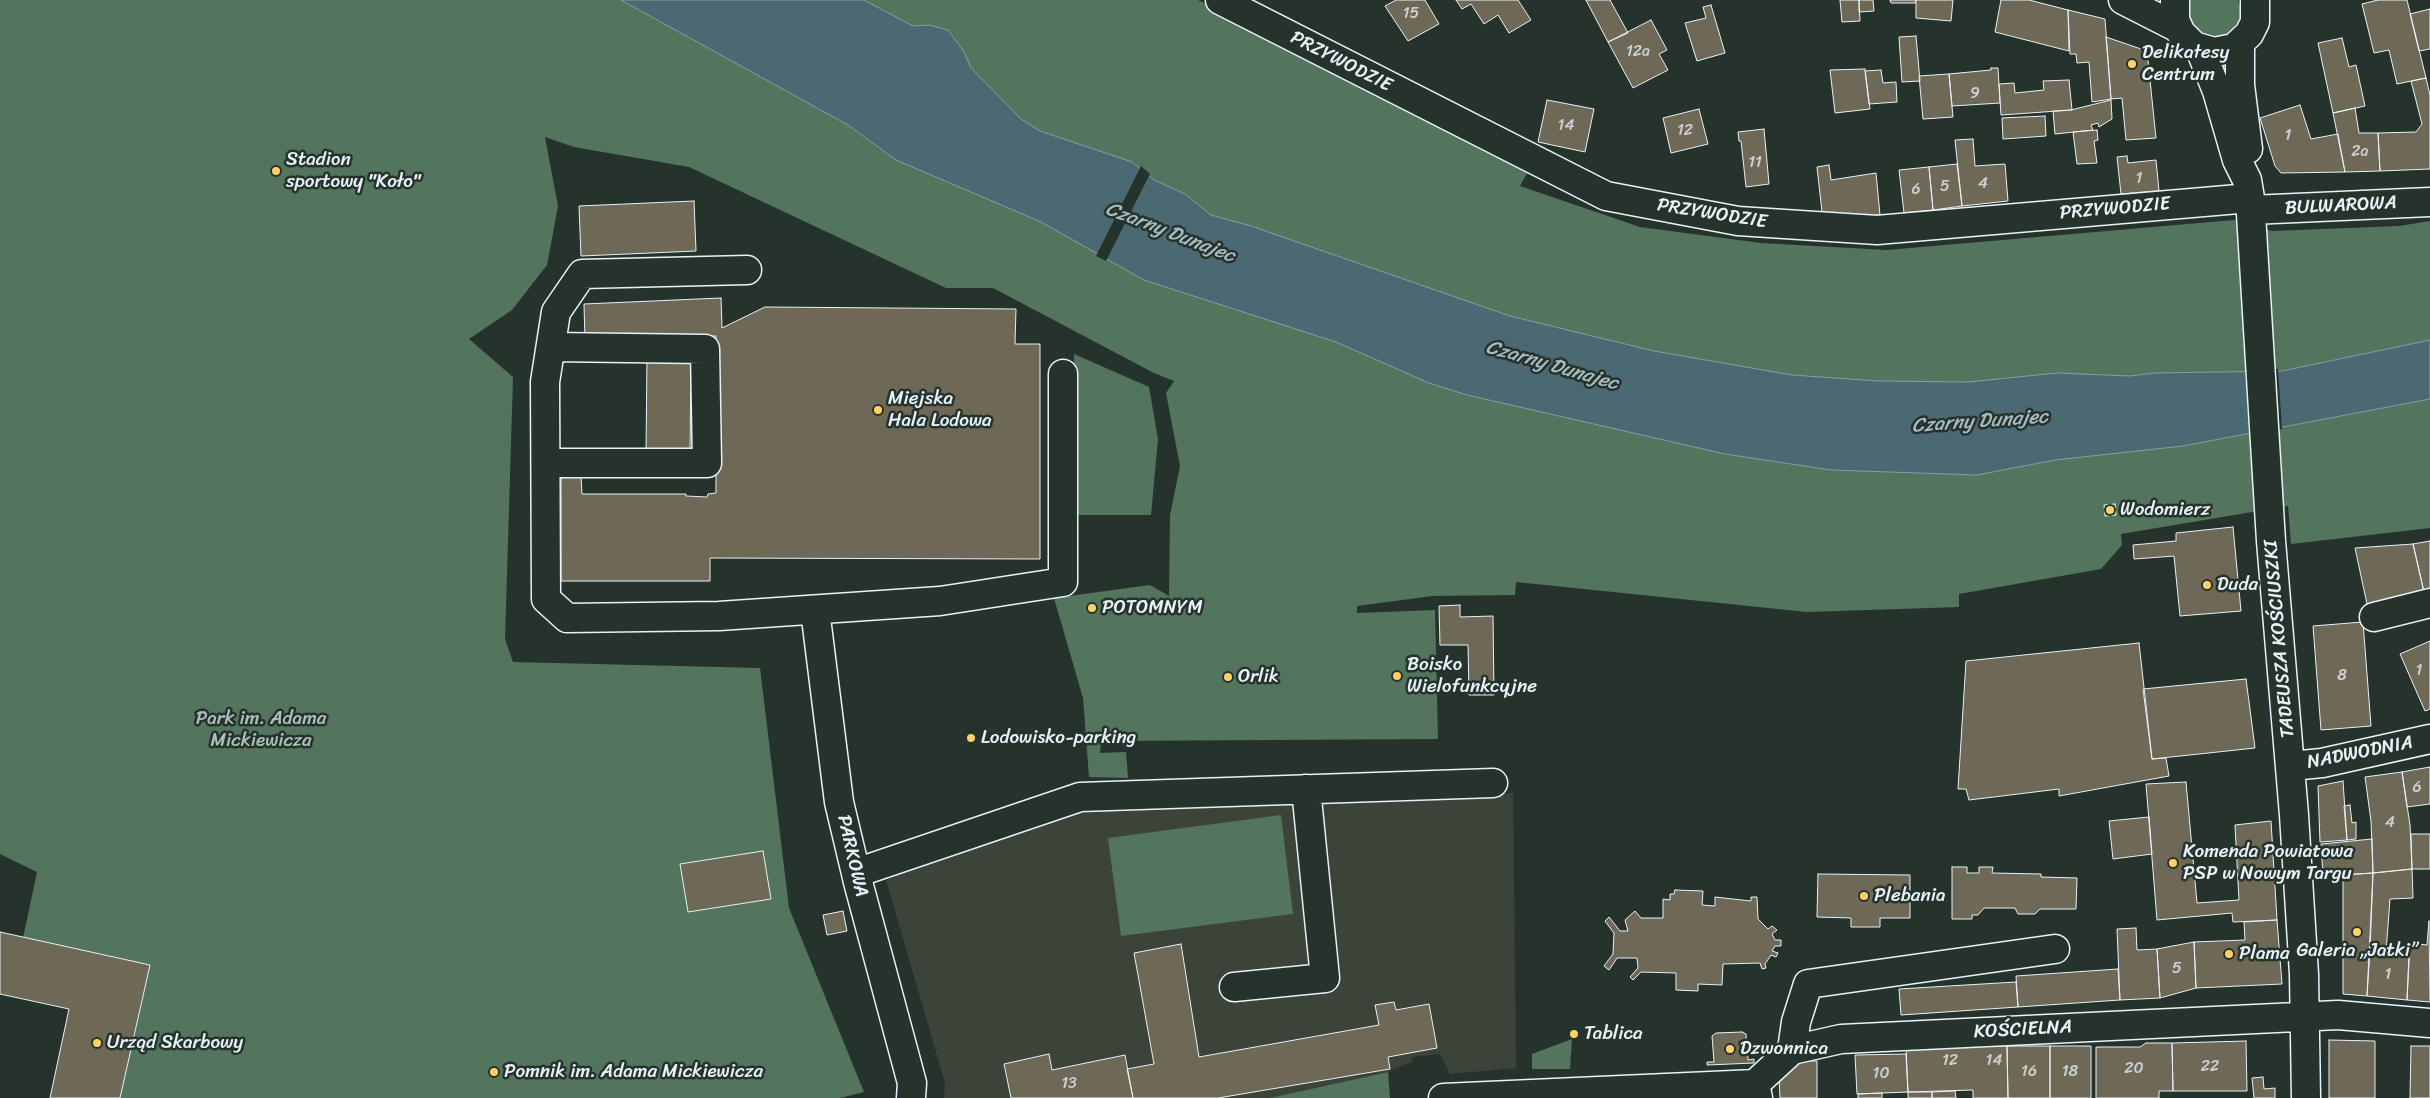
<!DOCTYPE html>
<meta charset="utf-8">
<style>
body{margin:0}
canvas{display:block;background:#26332d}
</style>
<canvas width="2430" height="1098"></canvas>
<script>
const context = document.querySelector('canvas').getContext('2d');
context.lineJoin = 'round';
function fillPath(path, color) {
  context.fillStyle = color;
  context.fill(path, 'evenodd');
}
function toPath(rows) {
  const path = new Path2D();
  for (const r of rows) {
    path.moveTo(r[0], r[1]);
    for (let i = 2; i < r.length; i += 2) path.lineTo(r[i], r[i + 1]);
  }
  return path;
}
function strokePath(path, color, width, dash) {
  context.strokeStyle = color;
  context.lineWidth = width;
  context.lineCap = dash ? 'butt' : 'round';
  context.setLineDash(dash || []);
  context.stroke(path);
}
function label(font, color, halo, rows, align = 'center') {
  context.font = font + ' Sriracha,sans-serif';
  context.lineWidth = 5;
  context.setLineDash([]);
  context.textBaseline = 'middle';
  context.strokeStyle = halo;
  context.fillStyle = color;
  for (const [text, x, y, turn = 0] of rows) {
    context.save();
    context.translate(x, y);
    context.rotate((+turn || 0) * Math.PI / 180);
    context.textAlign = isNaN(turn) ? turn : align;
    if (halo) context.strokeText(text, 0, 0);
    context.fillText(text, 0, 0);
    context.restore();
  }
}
fillPath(toPath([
 [1513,793,1516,1068,1450,1074,1440,1054,1412,1057,1413,1061,1388,1072,1270,1098,944,1098,945,1083,886,880,1092,803]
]), '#3c4339');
fillPath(toPath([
 [0,0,621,0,848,125,896,160,1041,222,1144,280,1336,342,1429,383,1467,395,1725,454,1831,470,1977,475,2055,460,2183,446,2430,399,2430,528,2291,544,2288,506,2121,534,2122,545,2101,569,1959,594,1959,607,1807,612,1516,582,1515,595,1432,596,1357,606,1357,613,1435,610,1438,739,1101,741,1100,753,1126,752,1128,778,1089,777,1083,698,1054,598,1150,585,1169,596,1170,515,1180,466,1166,393,1174,381,1154,373,993,288,946,288,689,167,574,147,545,137,558,206,547,265,512,310,469,339,513,377,505,639,513,662,760,668,789,908,864,1092,840,1098,120,1098,150,965,23,938,37,872,0,854],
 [864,0,1198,0,1531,166,1520,186,1640,227,1761,243,1887,250,2234,220,2272,231,2399,226,2430,221,2430,340,2282,371,2154,373,2130,376,2057,373,1968,382,1878,381,1792,375,1654,351,1510,316,1251,226,1211,215,1185,194,1154,180,1132,162,1040,131,1021,119,971,68,964,52,948,30,929,25,913,26],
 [2190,0,2238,0,2240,6,2240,18,2234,28,2225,35,2214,37,2204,35,2196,30,2190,22,2188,13],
 [1074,354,1149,387,1158,439,1151,515,1073,515],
 [1281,815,1293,914,1121,936,1108,838],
 [1572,1039,1570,1069,1532,1069,1532,1054],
 [1388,1072,1390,1098,1270,1098]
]), '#53745d');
const water = toPath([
 [621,0,864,0,913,26,929,25,948,30,964,52,971,68,1021,119,1040,131,1132,162,1154,180,1185,194,1211,215,1251,226,1510,316,1654,351,1792,375,1878,381,1968,382,2057,373,2130,376,2154,373,2282,371,2430,340,2430,399,2183,446,2055,460,1977,475,1831,470,1725,454,1467,395,1429,383,1336,342,1144,280,1041,222,896,160,848,125,621,0]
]);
fillPath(water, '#4b6972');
strokePath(water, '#8a9fa8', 1);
fillPath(toPath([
 [1141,166,1150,174,1106,261,1096,256],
 [2245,369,2278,369,2282,429,2249,435]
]), '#26332d');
const building = toPath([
 [1396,0,1425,0,1439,24,1408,41,1385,6,1396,0],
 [1456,0,1518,0,1531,20,1509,33,1498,15,1484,24,1471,4,1462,9,1456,0],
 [1586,0,1610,0,1628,33,1608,42,1586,0],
 [1840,0,1859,0,1860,21,1842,22,1840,0],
 [1859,0,1873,0,1874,11,1859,12,1859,0],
 [1890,0,1916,0,1915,3,1891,3,1890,0],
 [1916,0,1953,0,1951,21,1916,18,1916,0],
 [2001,0,2029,0,2068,10,2069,51,1995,32,2001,0],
 [2378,0,2407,0,2426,78,2397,84,2389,50,2374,53,2362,4,2378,0],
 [1711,5,1725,53,1697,61,1685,23,1706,18,1703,7,1711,5],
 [2430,9,2430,49,2419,51,2410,14,2430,9],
 [2068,10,2105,19,2111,99,2092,102,2089,62,2077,63,2076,54,2070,54,2068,10],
 [1651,20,1667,50,1659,54,1668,70,1633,88,1608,42,1651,20],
 [1916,36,1920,81,1902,82,1899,37,1916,36],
 [2106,37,2147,51,2156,138,2126,140,2122,98,2111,99,2106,37],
 [2342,38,2349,67,2356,65,2365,106,2333,113,2318,43,2342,38],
 [1991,68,1998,68,2000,103,1952,106,1949,74,1991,70,1991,68],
 [1865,69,1870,109,1835,113,1830,70,1865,69],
 [1881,70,1883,83,1896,82,1897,102,1869,104,1865,71,1881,70],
 [1949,74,1953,117,1923,119,1919,76,1949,74],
 [2426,78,2430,95,2430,169,2380,171,2378,133,2416,132,2422,124,2411,81,2426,78],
 [2069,80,2072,110,2001,115,1999,84,2014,83,2015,93,2044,90,2043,81,2069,80],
 [1547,100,1594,109,1585,152,1538,142,1547,100],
 [2111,100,2112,119,2099,127,2098,123,2091,125,2093,130,2055,134,2053,111,2071,110,2111,100],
 [2300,105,2311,139,2338,134,2345,172,2281,173,2275,166,2260,118,2300,105],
 [2355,108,2359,133,2378,133,2380,171,2345,172,2333,113,2355,108],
 [1699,109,1708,144,1671,153,1663,118,1699,109],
 [2045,116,2046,136,2003,139,2002,118,2045,116],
 [1764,129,1769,184,1746,187,1741,141,1739,141,1738,132,1764,129],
 [2097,130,2098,140,2094,141,2097,163,2077,164,2073,132,2097,130],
 [1973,139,1975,166,2005,164,2008,201,1962,206,1955,140,1973,139],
 [2127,156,2128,163,2156,160,2159,191,2121,194,2117,157,2127,156],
 [1957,164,1962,206,1933,210,1929,167,1957,164],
 [1829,165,1831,180,1876,173,1880,215,1823,221,1817,167,1829,165],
 [1929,167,1933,210,1904,213,1899,170,1929,167],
 [694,201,696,251,581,256,579,206,694,201],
 [721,298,722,328,765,307,1016,309,1015,344,1040,344,1040,559,710,558,710,581,561,581,561,475,581,475,582,494,686,494,686,496,707,497,708,494,716,493,716,336,659,338,659,334,616,336,585,341,584,304,721,298],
 [647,356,691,357,690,455,646,454,647,356],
 [2115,504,2116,515,2105,516,2104,505,2115,504],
 [2233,527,2241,611,2180,616,2174,556,2134,559,2133,545,2176,541,2176,533,2233,527],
 [2430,541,2430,590,2424,592,2413,544,2430,541],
 [2413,544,2424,592,2367,604,2355,548,2413,544],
 [1460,605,1460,617,1493,616,1494,695,1469,695,1468,645,1440,645,1439,606,1460,605],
 [2363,622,2371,726,2321,730,2313,626,2363,622],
 [2430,641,2430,709,2425,711,2400,654,2430,641],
 [2139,643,2152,759,2166,758,2169,776,2059,796,2059,789,1969,800,1966,789,1958,789,1966,661,2139,643],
 [2246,679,2255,748,2152,759,2143,689,2246,679],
 [2430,767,2430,804,2407,807,2402,772,2430,767],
 [2402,772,2410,825,2412,869,2373,873,2371,821,2365,777,2402,772],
 [2343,781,2347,840,2320,842,2318,786,2343,781],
 [2186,782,2197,903,2239,900,2235,825,2271,821,2277,920,2233,922,2232,913,2157,920,2146,784,2186,782],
 [2350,805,2352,823,2356,822,2356,839,2347,840,2344,806,2350,805],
 [2149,817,2152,854,2113,859,2109,821,2149,817],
 [2411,834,2430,834,2430,869,2412,869,2411,834],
 [2372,839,2373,873,2323,876,2321,844,2372,839],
 [763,851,771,899,688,912,680,864,763,851],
 [1952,867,1967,867,1967,873,1979,873,1979,867,1993,867,1992,873,2041,874,2041,877,2077,878,2076,909,2040,909,2035,914,2018,914,2015,908,1984,908,1978,915,1972,915,1972,919,1952,919,1952,867],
 [2412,869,2413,898,2390,899,2386,952,2370,951,2373,873,2412,869],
 [2373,873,2367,996,2343,994,2343,875,2373,873],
 [1818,874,1910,875,1910,918,1880,918,1880,927,1851,927,1851,918,1817,917,1818,874],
 [1675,890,1703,891,1702,905,1715,906,1715,897,1751,901,1751,897,1757,897,1758,919,1768,929,1772,926,1777,930,1772,934,1775,940,1781,940,1781,946,1775,946,1772,951,1778,953,1776,957,1771,955,1765,964,1766,968,1762,969,1760,963,1723,964,1722,985,1698,984,1698,991,1676,990,1676,973,1641,972,1633,980,1630,977,1638,968,1637,958,1617,958,1609,970,1604,966,1613,954,1614,933,1605,921,1609,917,1620,931,1628,931,1625,920,1635,911,1641,918,1663,918,1663,899,1670,900,1670,894,1674,894,1675,890],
 [843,911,847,931,827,935,823,915,843,911],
 [2277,920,2282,984,2196,988,2194,942,2245,940,2244,922,2277,920],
 [2429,921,2430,1002,2407,1000,2410,943,2427,945,2429,921],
 [2136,928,2137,950,2157,949,2160,998,2120,1000,2117,929,2136,928],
 [0,932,150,965,120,1098,50,1098,69,1009,0,994,0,932],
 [2194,942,2196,988,2160,998,2157,949,2194,942],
 [1181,944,1199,1057,1379,1025,1375,1005,1394,1002,1396,1010,1429,1004,1437,1048,1388,1057,1390,1069,1218,1098,1133,1098,1127,1069,1154,1064,1134,953,1181,944],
 [2370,951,2409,954,2407,1000,2367,996,2370,951],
 [2118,969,2120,1000,2018,1007,2016,976,2118,969],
 [2016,982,2018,1007,1901,1015,1899,989,2016,982],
 [1742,1032,1746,1034,1748,1060,1754,1059,1754,1063,1707,1065,1707,1062,1714,1062,1712,1036,1716,1033,1742,1032],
 [2329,1040,2375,1041,2375,1098,2329,1098,2329,1040],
 [2246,1041,2247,1091,2173,1091,2172,1043,2246,1041],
 [2146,1043,2172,1043,2173,1091,2159,1091,2159,1098,2096,1098,2096,1047,2140,1047,2146,1043],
 [2007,1046,2050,1046,2050,1098,2008,1098,2007,1046],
 [2007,1046,2008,1098,1973,1098,1973,1090,1908,1092,1906,1048,2007,1046],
 [2050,1046,2091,1046,2091,1098,2050,1098,2050,1046],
 [2411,1046,2430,1046,2430,1098,2410,1098,2411,1046],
 [1049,1054,1052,1070,1125,1055,1133,1098,1011,1098,1004,1064,1049,1054],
 [1906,1054,1908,1092,1857,1094,1855,1055,1906,1054],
 [1796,1061,1817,1061,1817,1098,1780,1098,1779,1078,1796,1061],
 [2263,1077,2264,1089,2275,1088,2275,1098,2254,1098,2252,1078,2263,1077],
 [1955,1091,1956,1098,1932,1098,1932,1092,1955,1091],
 [1908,1092,1932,1092,1932,1098,1908,1098,1908,1092],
 [1882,1093,1882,1098,1858,1098,1858,1094,1882,1093]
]);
fillPath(building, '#6e6856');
strokePath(building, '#e8f1f8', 1);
const minor = toPath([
 [1220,0,1606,196,1738,221,1877,230,2250,198],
 [2123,0,2178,28],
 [2175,0,2175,20,2181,33,2194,46,2214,52,2234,48,2249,34,2255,22,2255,0],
 [2240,44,2240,85,2248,149],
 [2200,49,2217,91,2237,160,2247,180,2250,198,2271,541,2294,815,2304,974,2306,1098],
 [2251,210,2430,202],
 [747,270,582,274,556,312,545,382,546,599,567,618,719,616,940,601,1063,582,1063,374],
 [546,463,707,463,705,349,551,347],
 [815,610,839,802,858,882,912,1083,911,1098],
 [2374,617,2430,603],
 [2291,766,2322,763,2430,739],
 [856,873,1080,797,1493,783],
 [1234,987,1325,978,1306,789],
 [1792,1050,1796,1022,1808,984,2055,949],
 [1443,1098,1755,1084],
 [1758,1098,1755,1084,1792,1050,1841,1039,2338,1015,2430,1023]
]);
strokePath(minor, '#e8f1f8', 31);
strokePath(minor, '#26332d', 28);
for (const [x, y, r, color] of [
 [2132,64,5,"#ffd166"],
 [276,171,5,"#ffd166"],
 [878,410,5,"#ffd166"],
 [2110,510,5,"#ffd166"],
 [2207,585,5,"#ffd166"],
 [1092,608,5,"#ffd166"],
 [1397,676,5,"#ffd166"],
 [1228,677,5,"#ffd166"],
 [971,738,5,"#ffd166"],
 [2173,863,5,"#ffd166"],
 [1864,896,5,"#ffd166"],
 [2357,932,5,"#ffd166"],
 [2229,954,5,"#ffd166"],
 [1574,1034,5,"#ffd166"],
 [97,1043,5,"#ffd166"],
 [1730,1049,5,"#ffd166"],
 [494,1072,5,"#ffd166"]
]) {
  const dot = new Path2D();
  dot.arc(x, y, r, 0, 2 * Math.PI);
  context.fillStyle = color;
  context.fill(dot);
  strokePath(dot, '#26332d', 2);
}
label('16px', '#cacfd0', null, [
 ["15",1411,14],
 ["12a",1638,52],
 ["9",1975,94],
 ["14",1566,126],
 ["12",1685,131],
 ["1",2288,136],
 ["2a",2360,152],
 ["11",1755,163],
 ["1",2139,179],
 ["4",1983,184],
 ["5",1945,187],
 ["6",1916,190],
 ["1",2419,671],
 ["8",2342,676],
 ["6",2417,788],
 ["4",2390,823],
 ["5",2177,969],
 ["1",2388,975],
 ["12",1950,1061],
 ["14",1994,1061],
 ["22",2210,1067],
 ["20",2134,1069],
 ["16",2029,1072],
 ["18",2070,1072],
 ["10",1881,1074],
 ["13",1069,1084]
]);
label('19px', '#e8f1f8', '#26332d', [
 ["Delikatesy",2142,53],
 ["Centrum",2142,75],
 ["Stadion",286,160],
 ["sportowy \"Koło\"",286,182],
 ["Miejska",888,399],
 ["Hala Lodowa",888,421],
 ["Wodomierz",2120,510],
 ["Duda",2217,585],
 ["POTOMNYM",1102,608],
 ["Boisko",1407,665],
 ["Wielofunkcyjne",1407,687],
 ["Orlik",1238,677],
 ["Lodowisko-parking",981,738],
 ["Komenda Powiatowa",2183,852],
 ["PSP w Nowym Targu",2183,874],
 ["Plebania",1874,896],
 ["Galeria „Jatki”",2357,951,"center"],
 ["Plama",2239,954],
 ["Tablica",1584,1034],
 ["Urząd Skarbowy",107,1043],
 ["Dzwonnica",1740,1049],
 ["Pomnik im. Adama Mickiewicza",504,1072]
], 'left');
label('19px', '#e8f1f8', '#26332d', [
 ["PRZYWODZIE",1341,62,27],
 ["BULWAROWA",2341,206,-3],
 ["PRZYWODZIE",2115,209,-5],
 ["PRZYWODZIE",1712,214,9],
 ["TADEUSZA KOŚCIUSZKI",2280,639,-95],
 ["NADWODNIA",2360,753,-11],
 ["PARKOWA",852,856,77],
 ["KOŚCIELNA",2023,1030,-3]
]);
label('19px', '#acbfba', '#26332d', [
 ["Park im. Adama",261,719],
 ["Mickiewicza",261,741]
]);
label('italic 20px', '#a9bbc2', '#26332d', [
 ["Czarny Dunajec",1170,233,21],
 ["Czarny Dunajec",1552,366,16],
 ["Czarny Dunajec",1980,422,-4]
]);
</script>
